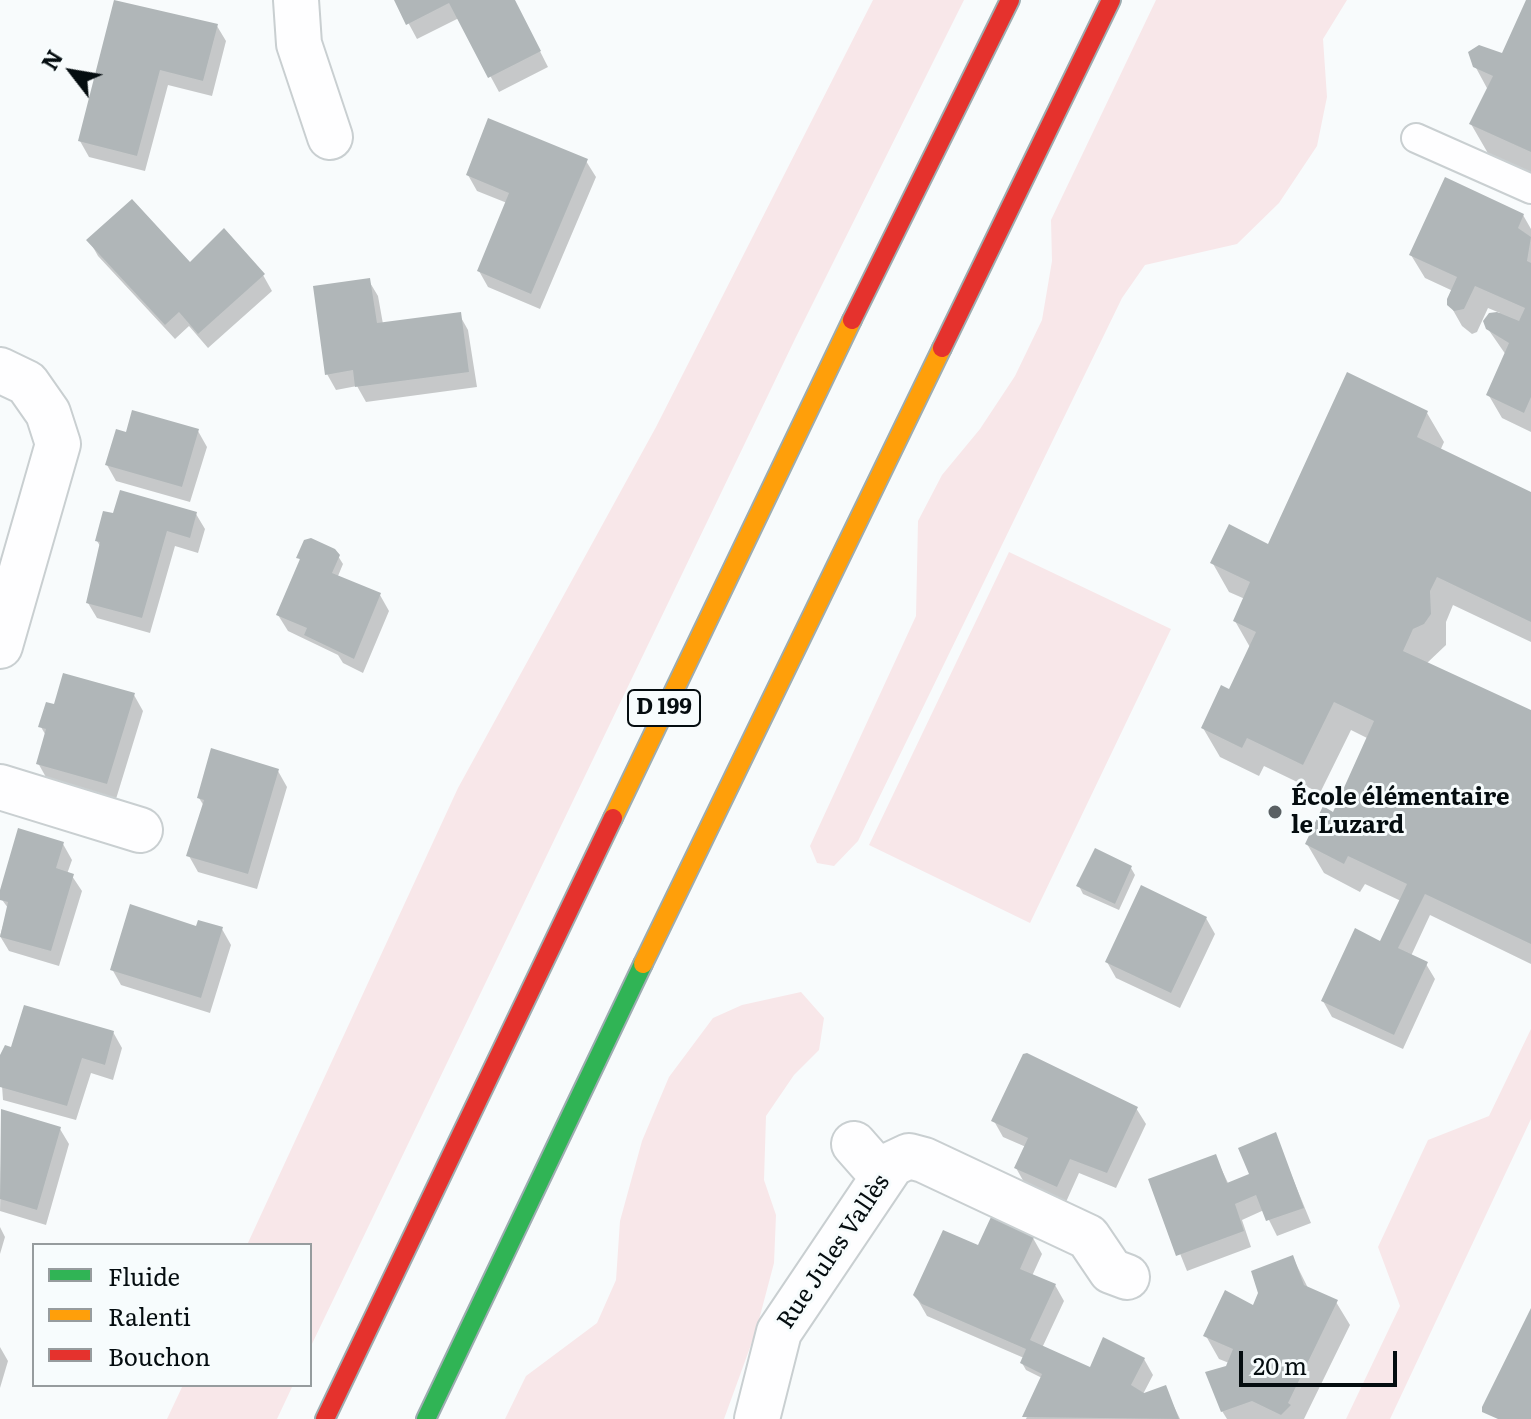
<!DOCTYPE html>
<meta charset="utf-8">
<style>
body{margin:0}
#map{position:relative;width:1531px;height:1419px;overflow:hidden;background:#f8fbfc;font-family:Literata,serif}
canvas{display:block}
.legend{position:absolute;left:32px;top:1243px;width:280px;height:144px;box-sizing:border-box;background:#f7fcfd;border:2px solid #969c9e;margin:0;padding:10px 14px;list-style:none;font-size:24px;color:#050d10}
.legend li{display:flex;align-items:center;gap:16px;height:40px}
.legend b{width:40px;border:2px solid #969c9e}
.north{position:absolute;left:32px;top:32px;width:80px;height:80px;-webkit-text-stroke:6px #f7fcfd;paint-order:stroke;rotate:301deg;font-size:22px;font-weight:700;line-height:32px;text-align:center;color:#050d10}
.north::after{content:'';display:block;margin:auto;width:28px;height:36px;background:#050d10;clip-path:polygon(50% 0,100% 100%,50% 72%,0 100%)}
.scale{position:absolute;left:1239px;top:1351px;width:158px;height:36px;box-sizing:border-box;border:4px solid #050d10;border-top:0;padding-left:10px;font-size:24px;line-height:28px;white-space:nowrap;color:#050d10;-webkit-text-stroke:6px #f7fcfd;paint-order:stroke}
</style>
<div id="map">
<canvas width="1531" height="1419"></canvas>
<ul class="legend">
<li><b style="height:10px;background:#30b455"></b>Fluide</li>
<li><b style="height:10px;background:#ff9f0a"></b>Ralenti</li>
<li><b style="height:10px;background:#e5322d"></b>Bouchon</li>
</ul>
<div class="north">N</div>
<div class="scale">20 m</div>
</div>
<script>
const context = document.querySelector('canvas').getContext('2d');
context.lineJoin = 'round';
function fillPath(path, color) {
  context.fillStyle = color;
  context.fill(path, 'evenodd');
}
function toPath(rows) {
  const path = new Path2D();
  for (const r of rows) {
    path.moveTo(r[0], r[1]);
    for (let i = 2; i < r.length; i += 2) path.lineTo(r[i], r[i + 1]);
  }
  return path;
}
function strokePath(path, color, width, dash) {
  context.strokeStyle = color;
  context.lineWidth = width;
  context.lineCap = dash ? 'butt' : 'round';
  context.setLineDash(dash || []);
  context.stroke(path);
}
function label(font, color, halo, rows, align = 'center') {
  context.font = font + ' Literata,serif';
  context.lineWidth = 6;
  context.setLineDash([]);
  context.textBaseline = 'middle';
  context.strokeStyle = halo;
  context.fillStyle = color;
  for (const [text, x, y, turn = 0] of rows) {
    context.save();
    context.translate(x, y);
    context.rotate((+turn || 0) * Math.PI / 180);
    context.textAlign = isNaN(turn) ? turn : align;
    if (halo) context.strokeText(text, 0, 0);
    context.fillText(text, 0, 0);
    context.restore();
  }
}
fillPath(toPath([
 [873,0,964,0,795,339,310,1348,310,1245,247,1245,458,788,656,427],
 [1156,0,1347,0,1323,39,1327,97,1317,146,1279,203,1237,244,1145,265,1122,298,858,841,834,866,817,863,810,846,916,616,918,521,942,475,980,429,1015,376,1042,320,1052,261,1051,220],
 [1009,552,1171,629,1030,923,869,845],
 [801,992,824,1018,819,1050,794,1075,766,1116,764,1180,776,1215,774,1263,756,1331,724,1419,505,1419,526,1376,597,1323,616,1280,620,1221,642,1141,669,1077,713,1018,742,1005],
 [1531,1029,1531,1119,1390,1419,1346,1419,1400,1306,1378,1247,1428,1140,1489,1116],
 [183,1385,293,1385,277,1419,167,1419]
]), '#f8e7e9');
fillPath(toPath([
 [396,0,514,0,548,67,499,92,459,18,417,39],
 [1528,0,1531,0,1531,179,1493,162,1471,124,1488,90,1475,66,1503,55],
 [115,1,217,26,226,41,212,96,168,85,145,171,89,157,80,141],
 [586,161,596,177,540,309,488,287,479,271,507,203,477,191,468,175],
 [1523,215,1531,229,1531,432,1502,418,1488,394,1506,355,1488,329,1490,315,1500,313,1488,308,1477,332,1472,334,1462,326,1449,303,1453,291,1425,278,1411,255],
 [89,240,190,265,263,275,272,291,208,348,189,326,175,339,98,256],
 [369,281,378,296,383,324,459,314,468,330,477,387,366,402,357,386,336,390,327,374],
 [1427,413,1444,442,1440,451,1531,495,1531,642,1453,605,1446,622,1446,645,1426,664,1531,712,1531,964,1430,915,1411,956,1426,964,1435,979,1403,1049,1332,1017,1323,1001,1381,943,1401,901,1365,884,1360,892,1324,873,1307,844,1334,815,1369,739,1351,730,1320,793,1264,766,1259,776,1220,757,1203,728,1230,692,1251,649,1235,621,1245,599,1229,592,1212,562,1269,546],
 [198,431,207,447,190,502,116,481,107,465,127,435],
 [196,514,205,529,198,553,175,546,150,633,97,618,88,603,102,549,97,541],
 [338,556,343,564,338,576,380,595,389,611,363,673,343,663,338,655,288,631,278,615,301,562,299,558],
 [134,695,143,711,116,799,47,779,38,763,45,734,41,727,52,705],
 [278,771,287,787,257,889,198,872,189,856,204,806,199,798],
 [63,844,72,860,67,874,72,876,82,891,59,966,9,951,0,936,8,908,0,897],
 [1131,868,1135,875,1119,910,1083,894,1079,886],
 [1206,918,1215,934,1180,1008,1116,978,1107,962],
 [197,928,222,929,231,945,210,1013,121,985,112,969],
 [113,1032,122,1048,113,1080,91,1073,76,1120,3,1100,0,1057],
 [1136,1108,1146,1124,1116,1188,1079,1173,1066,1202,1025,1184,1016,1168,1026,1147,1003,1137,994,1121],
 [2,1111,60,1129,69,1144,46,1225,0,1211],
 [1275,1135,1311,1223,1277,1236,1264,1210,1242,1220,1251,1247,1187,1271,1151,1181,1215,1156,1229,1185,1251,1175],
 [0,1227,5,1237,0,1254],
 [1033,1238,1042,1254,1032,1276,1055,1285,1064,1301,1042,1348,1091,1370,1144,1359,1153,1375,1142,1396,1165,1388,1180,1419,1026,1419,1042,1378,1026,1370,1022,1363,1024,1358,927,1316,915,1295,979,1248],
 [1293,1258,1309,1290,1336,1302,1350,1325,1304,1419,1227,1419,1222,1411,1229,1363,1219,1359,1206,1336,1254,1308],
 [0,1347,8,1361,0,1388]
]), '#0003');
fillPath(toPath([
 [114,0,218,24,203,81,160,70,137,156,78,141],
 [394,0,515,0,541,51,488,78,449,3,406,25],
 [1526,0,1531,0,1531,152,1469,124,1493,76,1473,67,1468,52,1479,45,1502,53],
 [488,118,588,159,531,294,477,271,509,193,466,175],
 [1445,177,1524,214,1518,228,1531,237,1527,261,1531,263,1531,397,1524,413,1486,395,1509,343,1486,329,1483,321,1489,313,1497,312,1519,321,1525,308,1475,286,1464,309,1454,311,1447,305,1447,299,1457,277,1409,255],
 [132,199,190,262,224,228,265,274,198,334,179,312,165,325,86,240],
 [370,278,377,323,461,312,469,372,355,387,353,370,325,375,313,286],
 [1347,372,1428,411,1417,437,1531,492,1531,622,1437,577,1430,591,1431,614,1424,624,1413,629,1403,651,1531,710,1531,944,1425,894,1398,948,1428,962,1394,1035,1321,1001,1355,928,1380,941,1407,884,1348,856,1344,864,1305,844,1323,806,1333,812,1374,721,1334,702,1303,765,1247,738,1242,748,1201,728,1221,685,1229,689,1256,632,1233,621,1250,582,1210,563,1229,524,1268,544],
 [132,410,199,429,182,487,105,465,116,429,126,432],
 [120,490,197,512,190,538,167,531,142,618,86,603,100,542,95,541,103,511,113,513],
 [311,538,335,549,340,555,332,573,381,593,354,659,304,635,307,628,276,615,300,559,296,558,304,540],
 [63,673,135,693,107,784,36,764,46,729,38,727,46,702,54,704],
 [211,748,279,769,248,874,186,856,204,800,197,798],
 [18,828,64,842,56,868,74,874,51,951,0,937,8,902,0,900,0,890],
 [1095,848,1132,866,1115,904,1076,886],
 [1141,885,1207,917,1171,993,1105,962],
 [130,904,196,926,198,920,223,927,201,998,110,970],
 [24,1005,114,1031,105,1065,82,1058,67,1106,0,1087,0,1055,5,1045,11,1047],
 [1027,1053,1138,1107,1107,1173,1070,1159,1057,1187,1014,1168,1028,1138,991,1121,1023,1054],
 [1,1109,61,1127,37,1210,0,1199],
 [1276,1132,1304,1208,1266,1221,1256,1195,1235,1204,1244,1231,1176,1256,1148,1179,1216,1154,1227,1183,1249,1174,1238,1148],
 [991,1217,1034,1237,1020,1269,1056,1284,1030,1340,1090,1367,1103,1337,1145,1358,1131,1385,1144,1393,1166,1385,1179,1419,1022,1417,1042,1374,1020,1363,1026,1349,922,1304,913,1295,943,1230,978,1245],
 [1293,1255,1304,1285,1338,1300,1288,1403,1291,1405,1281,1415,1252,1401,1221,1412,1205,1372,1226,1366,1233,1349,1203,1336,1225,1290,1253,1305,1258,1293,1251,1271],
 [1531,1308,1531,1419,1498,1419,1482,1412,1482,1407]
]), '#b0b6b8');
const lane = toPath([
 [1416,138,1531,189]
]);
const street = toPath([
 [296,0,299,44,330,137],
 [0,370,27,383,48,413,58,444,0,646],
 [0,787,140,830],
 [854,1144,883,1177],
 [757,1419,779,1332,892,1164,909,1156,924,1160,1088,1237,1111,1271,1127,1277]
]);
const fast = toPath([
 [426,1419,643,964]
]);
const slow = toPath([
 [613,818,852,320],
 [643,964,942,348]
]);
const jam = toPath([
 [852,320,1010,0],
 [942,348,1111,0],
 [325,1419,613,818]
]);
strokePath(lane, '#c9cfd1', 32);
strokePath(street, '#c9cfd1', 48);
strokePath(fast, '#9dacb0', 22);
strokePath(slow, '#9dacb0', 22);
strokePath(jam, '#9dacb0', 22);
strokePath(lane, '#fefeff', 28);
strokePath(street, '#fefeff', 44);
strokePath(fast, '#30b455', 18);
strokePath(slow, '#ff9f0a', 18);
strokePath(jam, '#e5322d', 18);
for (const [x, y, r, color] of [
 [1275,812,8,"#5a6063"]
]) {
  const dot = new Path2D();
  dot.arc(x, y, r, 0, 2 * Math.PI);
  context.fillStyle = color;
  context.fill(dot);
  strokePath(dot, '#f7fcfd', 3);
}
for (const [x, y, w] of [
 [664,708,72]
]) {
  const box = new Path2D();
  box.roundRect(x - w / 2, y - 18, w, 36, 6);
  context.fillStyle = '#f7fcfd';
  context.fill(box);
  strokePath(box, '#050d10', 2);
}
label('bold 22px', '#050d10', null, [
 ["D 199",664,708]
]);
label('bold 24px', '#050d10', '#f7fcfd', [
 ["École élémentaire",1291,798],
 ["le Luzard",1291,826]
], 'left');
label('24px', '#050d10', '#f7fcfd', [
 ["Rue Jules Vallès",834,1252,-56]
]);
</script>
